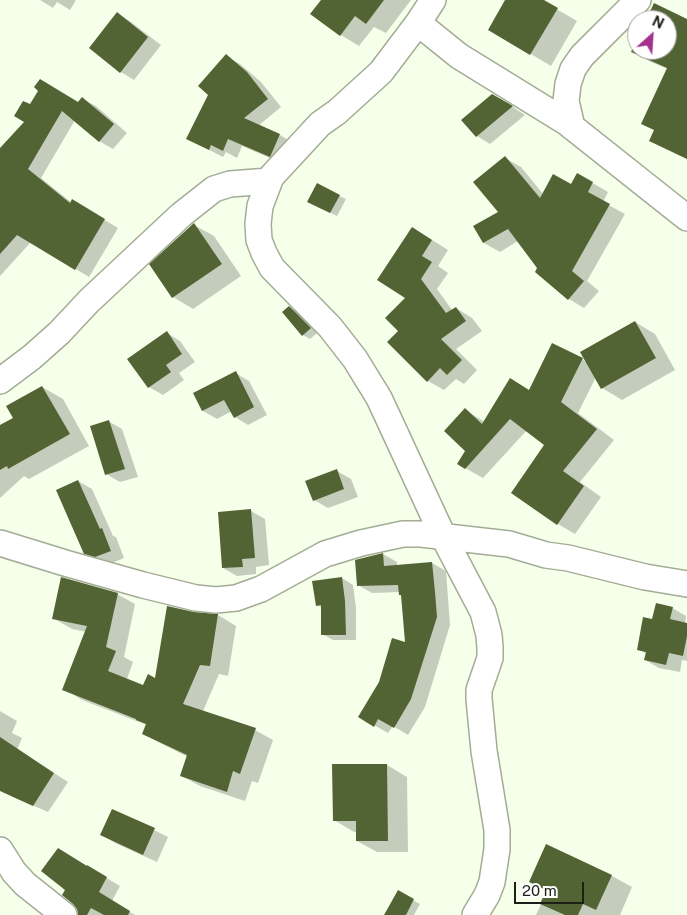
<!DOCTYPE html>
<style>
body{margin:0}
#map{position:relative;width:687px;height:915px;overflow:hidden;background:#f6ffea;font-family:"Public Sans",sans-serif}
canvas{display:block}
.north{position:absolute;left:627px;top:10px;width:50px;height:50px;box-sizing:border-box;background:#fff;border:1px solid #a4a5a2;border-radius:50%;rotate:26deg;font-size:14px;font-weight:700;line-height:20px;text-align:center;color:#1c1f16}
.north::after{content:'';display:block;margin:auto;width:18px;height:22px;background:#a4328e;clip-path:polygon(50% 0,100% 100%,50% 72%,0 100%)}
.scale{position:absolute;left:514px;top:882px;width:70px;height:22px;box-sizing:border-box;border:2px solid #1c1f16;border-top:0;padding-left:6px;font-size:15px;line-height:18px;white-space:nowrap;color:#1c1f16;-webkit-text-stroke:4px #fff;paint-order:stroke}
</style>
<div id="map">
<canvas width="687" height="915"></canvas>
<div class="north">N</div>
<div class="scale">20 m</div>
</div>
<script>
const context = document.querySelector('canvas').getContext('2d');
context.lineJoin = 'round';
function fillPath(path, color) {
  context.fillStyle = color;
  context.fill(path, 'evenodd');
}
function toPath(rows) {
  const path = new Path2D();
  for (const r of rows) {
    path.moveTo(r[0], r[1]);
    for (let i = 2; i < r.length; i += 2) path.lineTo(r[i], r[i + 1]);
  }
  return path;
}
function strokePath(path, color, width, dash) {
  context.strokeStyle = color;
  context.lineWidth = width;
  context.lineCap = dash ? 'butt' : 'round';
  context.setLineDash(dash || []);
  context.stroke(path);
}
fillPath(toPath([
 [40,0,76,0,70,10,57,2,53,8],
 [323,0,411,0,386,33,374,27,359,46,341,35],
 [507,0,541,0,577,21,551,66,531,54],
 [654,5,687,20,687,159,650,140,655,131,668,69,649,61,633,51,637,42,637,50,667,50,667,20,647,20],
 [118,14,131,22,161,45,134,80,121,72],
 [226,56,240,64,261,82,281,107,258,126,280,135,293,143,284,164,242,146,237,158,226,152,223,157,188,139],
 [82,99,96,106,127,133,113,149,99,141,75,120,41,178,72,203,73,201,118,228,89,277,31,242,0,276,0,150,26,121,31,106,78,103],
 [507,103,525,115,490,144,477,136],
 [505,158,521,167,543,194,571,185,577,174,608,192,603,202,625,214,587,281,599,291,584,308,569,299,539,268,518,241,500,252,484,243,475,227,500,213],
 [339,196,346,199,337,216,315,205],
 [194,225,214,236,241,276,193,309,173,297],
 [413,228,448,250,438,266,448,273,437,289,452,310,456,308,472,318,482,331,456,349,477,370,464,384,456,379,444,390,428,381,399,331,407,298],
 [289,307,296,311,317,333,310,339,303,335],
 [635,322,655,334,675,370,622,400,602,388,596,377,578,413,614,440,580,482,601,497,575,534,558,524,513,493,546,445,527,430,483,478,465,468,467,451,465,410,485,422,530,391,582,359,587,363],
 [167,333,180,341,195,362,179,373,184,380,163,395,149,387],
 [235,373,249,381,267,415,248,425,235,417,232,411,217,419,203,411,194,394],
 [42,387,63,399,89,446,29,479,24,476,0,498,0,426,14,419],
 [108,421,122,429,138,477,120,482,106,474],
 [337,471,351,479,358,497,328,508,314,500],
 [78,481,92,489,113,536,116,537,124,558,110,564,100,561,85,553],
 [251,511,265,519,269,565,256,567,256,574,237,576,223,568],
 [383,554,397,562,397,566,432,563,446,571,450,625,425,707,408,735,393,726,388,733,360,717,406,644,402,596,400,595,400,592,372,593,358,585],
 [342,578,353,585,356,608,356,640,333,640,322,634,322,608,317,605],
 [117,594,135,604,124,657,133,662,127,679,144,686,156,680,194,614,218,615,236,626,228,676,219,674,203,711,255,730,273,740,258,783,252,781,245,801,200,786,182,776,188,757,162,744,144,734,147,725,82,700,64,689,87,632,72,629,53,618],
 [672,608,686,616,685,624,687,624,687,661,682,660,680,672,659,668,645,660,647,654,638,649,653,621],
 [0,711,17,721,12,733,22,738,14,757,0,755],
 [35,761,68,782,48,812,11,796,0,790,0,784],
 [387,765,407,777,408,852,377,852,357,841,357,832,354,832,334,820],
 [154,830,168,837,157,862,115,843,102,835],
 [547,846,612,876,632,887,620,915,536,915,547,891,531,882],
 [88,867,120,886,112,901,135,915,81,915],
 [398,892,420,904,414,915,386,915]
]), '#0003');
fillPath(toPath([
 [321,0,384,0,366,24,355,16,340,36,310,14],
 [505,0,544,0,558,8,530,55,488,30],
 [654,3,687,19,687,159,649,141,654,130,641,124,667,68,631,52,637,39,637,50,667,50,667,20,646,20],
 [117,12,148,37,120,73,89,48],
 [226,54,247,72,268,99,244,118,280,134,270,157,228,139,223,151,211,145,209,150,186,139,208,95,198,86],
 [40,79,78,102,82,97,114,124,99,142,62,111,28,169,70,203,72,199,105,219,75,270,17,235,0,254,0,148,24,122,14,116,23,101,30,104,38,91,34,87],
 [492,94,513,106,476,137,461,120],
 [505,156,540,198,553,174,571,184,577,173,593,182,588,192,610,204,572,271,584,281,568,300,535,272,537,268,508,229,483,243,473,226,498,212,473,182],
 [317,183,340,195,330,213,307,202],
 [194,223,222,264,172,298,149,264],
 [412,227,432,240,422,256,432,262,421,279,446,313,456,307,466,321,441,339,462,360,447,375,440,368,427,382,387,342,398,331,385,318,405,298,377,280],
 [289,306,311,328,302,336,282,312],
 [635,321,656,358,601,389,580,352],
 [167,331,182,354,166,365,171,372,148,388,127,359],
 [552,343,583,358,561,402,597,429,563,471,584,486,557,525,511,493,544,445,510,419,465,469,457,464,465,451,444,431,465,408,482,424,510,378,529,390],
 [236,371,254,407,234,418,224,400,202,411,193,393],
 [42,386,70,434,8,469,7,466,0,470,0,425,13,418,6,406],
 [109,420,125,469,105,475,90,426],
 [337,469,344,489,313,501,305,481],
 [78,480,100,529,102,528,111,551,95,557,84,554,56,490],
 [251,509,255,558,242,559,243,567,222,568,218,512],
 [383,553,384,566,432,562,435,592,437,617,411,699,394,728,378,719,374,727,358,717,379,682,392,638,405,642,401,595,399,595,398,585,357,586,355,560],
 [61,577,118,593,106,647,116,651,108,671,143,685,148,674,155,678,167,606,194,612,218,614,210,666,200,665,183,704,256,728,240,774,233,771,227,792,180,776,187,755,142,734,146,724,136,720,136,719,62,690,87,626,52,619],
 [342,577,345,601,346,635,321,635,321,605,316,606,312,581],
 [656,603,673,607,670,619,687,623,687,636,683,656,669,653,666,665,644,660,646,652,637,650,643,617,652,619],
 [0,737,54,773,33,806,0,791],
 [332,764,387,764,388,841,356,841,356,821,333,821],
 [112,809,155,828,143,855,100,835],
 [546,844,612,875,596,910,583,904,578,915,565,915,540,904,546,890,529,882],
 [58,848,87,866,87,865,107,877,99,892,130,911,128,915,104,915,91,908,87,915,78,915,77,909,73,904,62,895,65,890,41,871],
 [398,890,414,899,406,915,384,915]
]), '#526334');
const minor = toPath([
 [433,0,418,23,381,72,337,112,320,124,271,177,260,206,258,224,259,240,264,253,272,268,330,327,355,359,379,398,443,536,483,612,489,635,490,648,490,658,479,690,479,699,484,751,497,830,497,849,492,882,487,895,475,915],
 [418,23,459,56,566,122,687,218],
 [572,127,566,101,568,84,573,69,582,56,638,0],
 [0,381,32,357,59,333,89,301,181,215,214,189,230,184,269,181],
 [0,543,65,563,143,585,196,598,216,600,236,598,261,589,325,554,361,543,403,534,421,534,509,544,546,555,568,558,645,577,687,584],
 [0,850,14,872,25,884,64,915]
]);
strokePath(minor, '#a3ac95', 28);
strokePath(minor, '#fff', 25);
</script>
